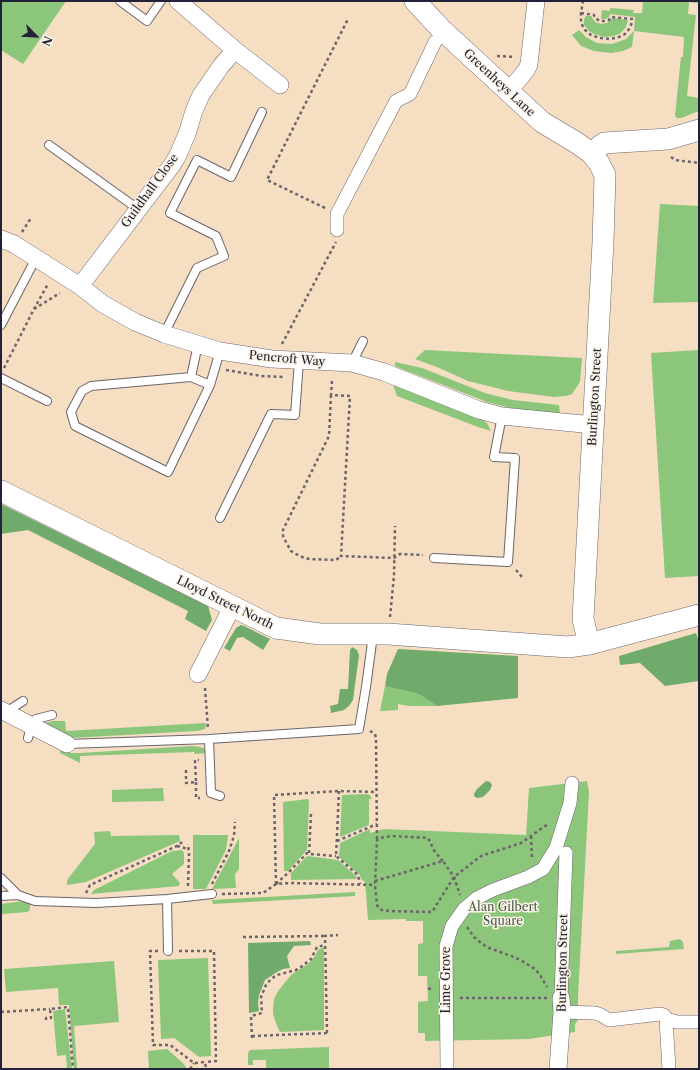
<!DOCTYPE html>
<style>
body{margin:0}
#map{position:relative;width:700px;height:1070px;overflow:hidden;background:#f6dec3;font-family:"Libre Caslon Text",serif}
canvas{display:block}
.frame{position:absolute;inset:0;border:2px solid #22223b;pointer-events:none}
.north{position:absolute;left:16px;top:16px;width:40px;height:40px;-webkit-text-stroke:3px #fcf5e5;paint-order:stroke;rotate:114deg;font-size:11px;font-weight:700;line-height:16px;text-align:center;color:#22223b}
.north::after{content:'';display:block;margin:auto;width:14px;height:18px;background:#22223b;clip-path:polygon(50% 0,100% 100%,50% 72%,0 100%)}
</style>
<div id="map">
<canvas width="700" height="1070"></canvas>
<div class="frame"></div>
<div class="north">N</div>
</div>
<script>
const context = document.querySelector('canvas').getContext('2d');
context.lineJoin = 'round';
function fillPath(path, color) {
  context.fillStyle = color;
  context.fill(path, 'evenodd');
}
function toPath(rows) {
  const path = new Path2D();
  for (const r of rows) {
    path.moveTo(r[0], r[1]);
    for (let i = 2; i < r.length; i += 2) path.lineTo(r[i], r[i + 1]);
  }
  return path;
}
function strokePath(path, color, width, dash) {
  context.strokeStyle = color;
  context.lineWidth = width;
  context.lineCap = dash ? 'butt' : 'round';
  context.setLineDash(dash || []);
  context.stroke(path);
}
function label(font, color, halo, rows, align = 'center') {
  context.font = font + ' "Libre Caslon Text",serif';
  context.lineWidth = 3;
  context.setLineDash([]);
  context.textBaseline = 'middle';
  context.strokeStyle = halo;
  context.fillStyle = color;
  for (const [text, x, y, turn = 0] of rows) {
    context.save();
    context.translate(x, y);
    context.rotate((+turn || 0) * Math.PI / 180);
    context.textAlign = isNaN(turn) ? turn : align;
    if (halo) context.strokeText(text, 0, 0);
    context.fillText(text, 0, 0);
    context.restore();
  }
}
fillPath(toPath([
 [1,1,66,1,23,64,1,50],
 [643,1,698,1,697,3,689,2,688,14,696,15,687,96,699,98,699,111,681,118,677,118,675,116,681,57,683,57,684,37,634,31,632,47,623,51,611,53,594,51,581,46,572,35,579,30,586,37,597,43,612,44,626,39,634,31,635,17,610,14,609,17,606,19,601,19,602,10,610,11,610,8,634,10,633,13,642,13],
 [586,16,591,16,595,22,601,24,607,23,613,18,628,20,626,27,621,33,614,36,604,37,594,34,589,31,584,25,584,19],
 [660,204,699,206,699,302,653,303],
 [425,350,582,358,580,382,572,394,566,396,554,397,508,391,468,381,437,367,415,359],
 [699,350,699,576,665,578,651,353],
 [395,362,422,368,485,393,513,400,559,405,560,414,511,408,487,402,397,367,395,366],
 [393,385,482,420,487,423,491,431,478,427,397,396],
 [385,686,419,694,437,706,409,706,398,704,398,710,380,711],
 [53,721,65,721,66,731,205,723,206,726,205,729,197,731,71,738,41,724],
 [192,746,201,747,205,749,205,753,195,754,194,752,80,756,80,763,60,753,60,751,62,750,71,753,80,753],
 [587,781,589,792,578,997,578,1020,575,1024,575,1032,529,1039,425,1041,425,1033,418,1033,418,1002,428,1001,427,976,418,976,418,944,423,943,423,921,406,921,406,919,368,920,365,882,361,879,360,875,339,857,340,843,370,829,370,833,384,829,526,835,529,788],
 [163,788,164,801,112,802,112,790],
 [367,794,370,795,372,799,369,799,369,825,340,837,342,795],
 [308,799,309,802,307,850,288,871,284,871,283,802],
 [110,831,111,836,179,835,180,841,86,882,67,885,67,880,95,844,94,832],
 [193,835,228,835,226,850,206,889,193,889],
 [239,838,239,869,235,874,236,888,212,889],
 [182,850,184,853,184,864,172,874,180,883,179,886,91,894,94,890,172,851],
 [307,856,338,860,356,876,357,879,291,880,291,873],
 [355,892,355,896,213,904,212,900],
 [24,901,30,903,30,909,28,912,2,914,1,904],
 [680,939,683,942,684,949,616,954,616,951,669,947,670,941],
 [324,947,324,1030,280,1032,277,1026,273,1014,273,1008,274,999,278,991,291,975,309,963,315,956,318,950],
 [208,958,211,1056,199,1057,174,1038,161,1039,158,960],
 [114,961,119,1022,74,1026,77,1069,74,1069,69,1005,59,1005,58,988,6,992,4,969],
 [65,1009,72,1069,67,1069,66,1055,57,1056,53,1011],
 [329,1047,329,1069,266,1069,266,1060,253,1060,253,1065,248,1065,248,1053,250,1050],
 [167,1049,183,1063,187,1069,149,1069,148,1051]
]), '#8bc67b');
fillPath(toPath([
 [1,504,208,606,212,620,206,631,185,619,188,611,28,530,1,534],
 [241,625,244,626,270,639,263,650,243,637,237,638,230,651,224,648,236,628],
 [696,633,699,641,699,681,665,686,640,663,620,665,619,656],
 [352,647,357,650,359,655,353,700,349,706,344,710,331,713,330,706,338,704,340,689,348,689,350,650],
 [398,649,518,656,518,698,437,706,419,694,385,686,387,674],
 [486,781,490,782,492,785,490,790,483,797,477,798,474,796,474,794,477,789],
 [310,941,311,945,294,946,287,956,290,968,283,969,277,972,265,980,259,995,258,1003,259,1011,249,1013,248,943]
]), '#70ab6b');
const service = toPath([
 [120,1,147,21,161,1],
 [49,145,138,209],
 [1,325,36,258],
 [164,334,197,268,224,256,216,236,170,213,197,160,231,177,262,112],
 [352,363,363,341],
 [191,377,198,344],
 [1,378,47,401],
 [210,385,191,377,91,386,82,391,71,412,75,426,168,472,210,385,220,351],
 [220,518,271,414,295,415,299,361],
 [434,558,508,562,515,458,494,457,502,416],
 [6,712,23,701],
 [28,738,31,726,36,719,52,715],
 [209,739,211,793,220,796],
 [67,744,209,739,359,729,366,687,373,635],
 [1,878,18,895],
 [1,896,18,895,35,901,96,903,167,899,212,894],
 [167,899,168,951]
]);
const pedestrian = toPath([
 [337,230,337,214,396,101,410,94,435,42],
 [561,998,566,853],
 [562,1012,595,1013,601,1015,609,1020,660,1014,664,1015,666,1019,669,1069],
 [666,1019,677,1022,699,1022],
 [447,1069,446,946,452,926,464,909,477,898,493,890,528,877,543,869,556,848,570,803,572,783]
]);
const minor = toPath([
 [178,1,235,50,280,85],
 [508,91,520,78,527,69,529,64,536,1],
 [1,239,14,244,80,286,103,304,135,322,164,334,220,351,272,359,352,363,384,372,479,410,502,416,593,425],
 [80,286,172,165,177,157,187,134,194,111,201,95,221,66,235,50],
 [198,674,232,607],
 [1,710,67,744],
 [558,1069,562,1012,561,998]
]);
const tertiary = toPath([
 [415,1,441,29,542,122,577,143,591,153,599,163,605,175,603,242,583,619,589,644],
 [591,153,604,143,668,139,699,130],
 [1,491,276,628,320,634,388,634,568,647,589,644,699,615]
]);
strokePath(service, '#6c646b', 10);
strokePath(pedestrian, '#6c646b', 14);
strokePath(minor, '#6c646b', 18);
strokePath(tertiary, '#6c646b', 22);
strokePath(toPath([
 [581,13,594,15,595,18,600,21,604,21,609,20,611,17,632,19,632,22,630,28,625,34,619,37,610,39,600,38,591,35,585,30,581,23,581,13,583,1],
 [497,56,515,57],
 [671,157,675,160,699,163],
 [325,208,267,180,348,19],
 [22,232,31,218],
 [34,309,60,293],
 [282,344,336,242],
 [4,368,34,309,48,284],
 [226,370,261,376,284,377],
 [332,381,331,395,350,396,341,556,394,558,400,554,423,555],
 [331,395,329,436,283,530,283,536,287,544,291,551,296,554,302,557,309,559,336,560,341,556],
 [516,570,522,577],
 [390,617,394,576,395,526],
 [205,688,208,729],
 [370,731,375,734,376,738,377,840],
 [186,770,186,783,196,782,195,760,199,760],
 [196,782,196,798,200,798],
 [339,791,336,856,358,875,360,884],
 [311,814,309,854,336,856],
 [531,836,532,859],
 [337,841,377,824],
 [177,846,188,849],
 [443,861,435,852,428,838,392,836,380,838,377,840,375,885,377,905,379,908,382,910,389,911,432,912,454,877,481,856,521,843,548,824],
 [375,881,443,861,454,877,460,895],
 [212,884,229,851,234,836,235,822],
 [276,884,274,795,339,791,376,792],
 [276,884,289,872,307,853,309,854],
 [188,886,189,854,188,844],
 [86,893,90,885,177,846,182,842],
 [222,894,263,893,276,884,290,883,375,885],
 [467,927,474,937,481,943,489,948,514,957,522,961,535,969,540,975,547,987],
 [243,937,325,936],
 [158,951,150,951,153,1045,170,1045,194,1063,205,1062,206,1069],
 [179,951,214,951,216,1061,205,1062],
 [428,989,434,988],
 [460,998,547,998],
 [1,1012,50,1009],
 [46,1020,46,1018,51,1018,50,1009,68,1007,73,1069],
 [327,1033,325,936,338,935],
 [252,1036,329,1033],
 [252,1038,251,1016,262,1013,261,997,266,985,271,979,277,975,296,970,301,967,311,959,317,947,325,945],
 [190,1069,194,1063]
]), '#6c646b', 2.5, [3, 3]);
strokePath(service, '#fff', 8);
strokePath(pedestrian, '#fff', 13);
strokePath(minor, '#fff', 17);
strokePath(tertiary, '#fff', 21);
label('12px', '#22223b', '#fcf5e5', [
 ["Greenheys Lane",499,83,43],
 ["Guildhall Close",150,191,-54],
 ["Pencroft Way",287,359,5],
 ["Burlington Street",595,397,-87],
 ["Lloyd Street North",225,603,26],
 ["Burlington Street",563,963,-89],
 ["Lime Grove",447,980,-90]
]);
label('12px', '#475b51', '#fcf5e5', [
 ["Alan Gilbert",503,908],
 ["Square",503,922]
]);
</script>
